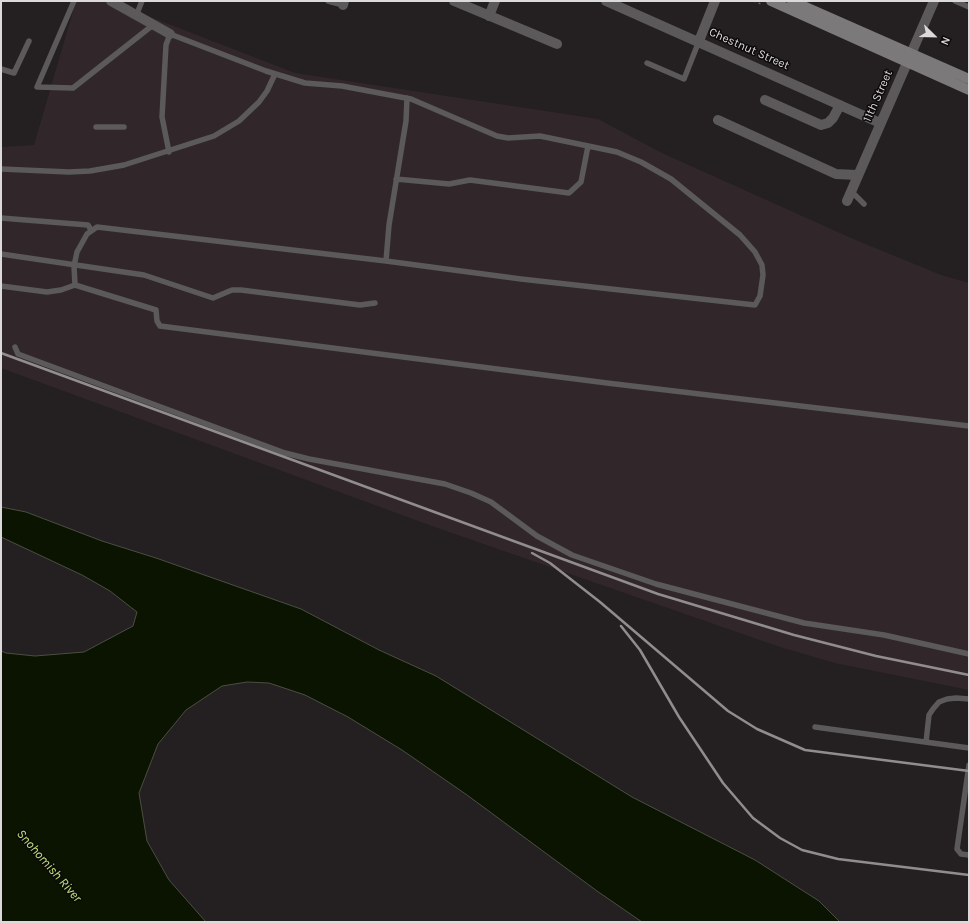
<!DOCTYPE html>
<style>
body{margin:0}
#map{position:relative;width:970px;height:923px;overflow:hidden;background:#241f21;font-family:Karla,sans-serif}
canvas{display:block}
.frame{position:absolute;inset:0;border:2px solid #dcd9da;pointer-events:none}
.north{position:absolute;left:914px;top:16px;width:40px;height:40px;-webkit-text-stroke:3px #0c0a0b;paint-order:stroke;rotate:113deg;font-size:11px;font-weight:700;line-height:16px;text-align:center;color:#dcd9da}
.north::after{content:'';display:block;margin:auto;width:14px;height:18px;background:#dcd9da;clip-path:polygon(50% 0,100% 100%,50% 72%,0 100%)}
</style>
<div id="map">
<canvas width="970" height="923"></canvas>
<div class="frame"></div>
<div class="north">N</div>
</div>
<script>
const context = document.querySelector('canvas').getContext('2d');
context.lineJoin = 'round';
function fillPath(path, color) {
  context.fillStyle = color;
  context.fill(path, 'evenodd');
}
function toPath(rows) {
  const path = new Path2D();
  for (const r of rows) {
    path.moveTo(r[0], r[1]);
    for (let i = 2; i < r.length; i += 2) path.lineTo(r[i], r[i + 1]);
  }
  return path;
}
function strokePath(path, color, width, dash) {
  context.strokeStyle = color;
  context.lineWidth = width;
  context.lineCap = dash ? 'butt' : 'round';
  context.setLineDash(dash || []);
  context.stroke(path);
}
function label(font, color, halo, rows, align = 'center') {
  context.font = font + ' Karla,sans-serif';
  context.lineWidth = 3;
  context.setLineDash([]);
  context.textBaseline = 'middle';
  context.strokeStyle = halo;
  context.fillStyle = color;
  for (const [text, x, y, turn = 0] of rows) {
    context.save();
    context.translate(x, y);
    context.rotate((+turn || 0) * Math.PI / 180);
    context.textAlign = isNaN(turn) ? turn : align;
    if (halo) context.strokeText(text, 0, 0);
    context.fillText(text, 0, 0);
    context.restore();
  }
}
fillPath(toPath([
 [76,1,109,1,295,73,598,119,662,153,851,238,941,275,969,283,969,690,835,663,780,647,432,526,1,368,1,147,34,145]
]), '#31272b');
const water = toPath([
 [1,507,26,512,102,541,156,558,301,609,379,650,436,676,632,797,755,860,819,901,840,922,642,922,597,891,467,795,402,750,348,717,305,695,269,683,247,682,222,686,186,710,158,744,139,793,147,841,169,880,206,922,1,922,1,651,6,653,35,656,84,652,133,626,137,612,110,591,82,575,1,537,1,507]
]);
fillPath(water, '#0b1400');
strokePath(water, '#4a4f41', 1);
strokePath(toPath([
 [754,1,763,5]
]), '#635f61', 1.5, [2, 3]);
strokePath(toPath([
 [74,1,37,87,73,88,153,25],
 [328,1,343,5],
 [955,1,969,7],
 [136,16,142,1],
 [647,63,684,79,699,41],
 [1,69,14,73,29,41],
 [407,98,406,121,389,225,386,261,97,227,87,234,77,252,74,266,75,285,156,310,157,321,160,326,607,383,969,426],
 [96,127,124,127],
 [169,152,162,117,166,45,170,34,266,71,305,83,342,86,411,99,497,136,508,138,540,136,617,152,641,162,671,179,740,235,755,252,762,265,763,275,760,296,755,305,521,279,386,261],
 [1,169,69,172,90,171,124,165,214,136,239,121,259,102,267,91,275,74],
 [396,179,449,184,470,180,569,193,581,182,588,146],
 [851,191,864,204],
 [1,218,88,225,91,230],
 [1,254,144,275,213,298,232,290,241,290,360,305,375,303],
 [1,286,47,292,61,290,75,285],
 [15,347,18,354,285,453,309,459,445,484,471,493,491,502,537,536,572,555,656,584,804,623,884,635,969,654],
 [815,727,969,748],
 [926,742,929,715,933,709,939,702,947,699,956,698,969,699],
 [969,765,957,849,961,854,969,855]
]), '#5b595a', 5.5);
strokePath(toPath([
 [111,1,170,34],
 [454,1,557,44],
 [606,1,880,123],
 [343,5,344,1],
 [489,16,495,1],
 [699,41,715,1],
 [765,100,821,125,828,123,833,118,840,105],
 [718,120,836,174,857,175],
 [847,201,934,1]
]), '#5b595a', 10);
strokePath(toPath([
 [771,1,969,90],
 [792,1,969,79]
]), '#7c797a', 10);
strokePath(toPath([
 [1,353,658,594,794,635,876,656,969,675],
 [532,553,550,563,600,602,728,711,757,729,805,750,969,771],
 [621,626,640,650,679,717,723,783,753,818,780,838,802,850,838,859,969,875]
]), '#918d8f', 2.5);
label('12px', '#dcd9da', '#0c0a0b', [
 ["Chestnut Street",749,49,24],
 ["11th Street",878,96,-66]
]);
label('italic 13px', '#bee777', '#0c0a0b', [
 ["Snohomish River",49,866,49]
]);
</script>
